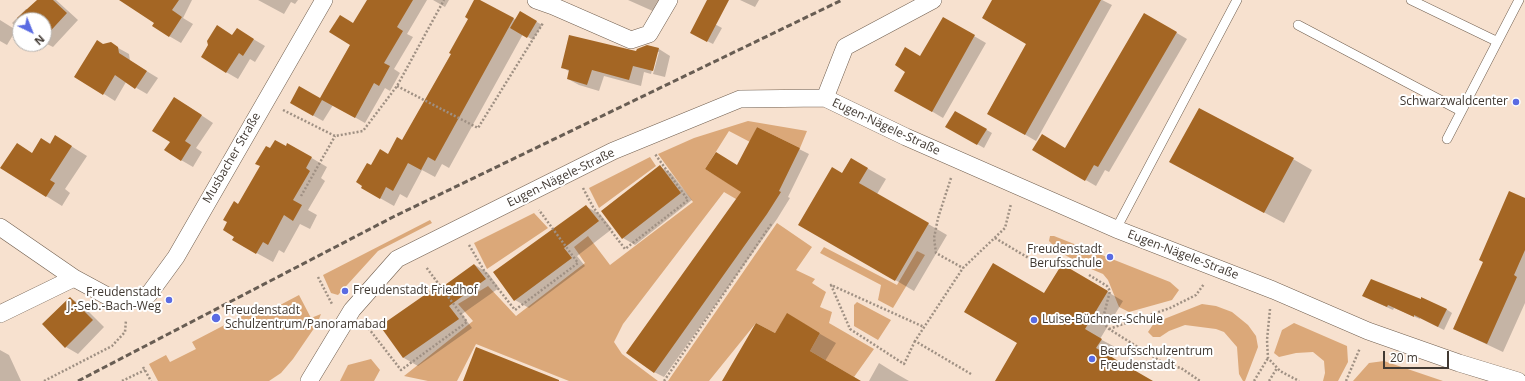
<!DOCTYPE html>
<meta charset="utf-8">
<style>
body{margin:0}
#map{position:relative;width:1525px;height:381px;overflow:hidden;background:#f7e1cf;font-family:"Open Sans",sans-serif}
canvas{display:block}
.north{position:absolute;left:12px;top:12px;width:40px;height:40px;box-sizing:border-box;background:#fff;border:1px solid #b3b0ad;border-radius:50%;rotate:137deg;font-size:11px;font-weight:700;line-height:16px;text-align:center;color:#413932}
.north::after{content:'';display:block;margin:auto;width:14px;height:18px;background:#5a6be2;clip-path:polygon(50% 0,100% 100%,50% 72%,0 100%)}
.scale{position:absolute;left:1383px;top:351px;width:66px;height:18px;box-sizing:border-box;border:2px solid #413932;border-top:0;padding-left:5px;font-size:12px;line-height:14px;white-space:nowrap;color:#413932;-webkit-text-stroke:3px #fff;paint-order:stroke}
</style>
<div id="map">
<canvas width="1525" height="381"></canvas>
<div class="north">N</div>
<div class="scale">20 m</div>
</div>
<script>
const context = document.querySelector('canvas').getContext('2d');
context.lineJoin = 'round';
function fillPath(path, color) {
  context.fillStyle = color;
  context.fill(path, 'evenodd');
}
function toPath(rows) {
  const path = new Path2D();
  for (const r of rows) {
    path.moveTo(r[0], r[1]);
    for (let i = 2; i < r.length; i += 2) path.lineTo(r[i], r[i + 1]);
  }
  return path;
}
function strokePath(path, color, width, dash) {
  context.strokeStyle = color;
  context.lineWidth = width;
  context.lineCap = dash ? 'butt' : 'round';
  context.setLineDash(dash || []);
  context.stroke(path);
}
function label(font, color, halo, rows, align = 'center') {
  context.font = font + ' "Open Sans",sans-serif';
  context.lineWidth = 4;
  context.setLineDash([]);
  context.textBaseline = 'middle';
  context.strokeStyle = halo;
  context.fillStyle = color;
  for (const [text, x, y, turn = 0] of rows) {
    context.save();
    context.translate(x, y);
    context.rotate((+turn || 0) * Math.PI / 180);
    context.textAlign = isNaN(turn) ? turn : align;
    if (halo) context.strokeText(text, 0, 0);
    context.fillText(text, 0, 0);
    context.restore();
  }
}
fillPath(toPath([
 [748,121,807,131,800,148,757,127,750,142,729,131,705,169,770,209,736,199,724,192,623,324,614,342,622,354,658,381,569,381,476,344,457,381,428,381,404,376,473,321,458,304,488,286,516,316,585,263,574,247,588,236,610,265,693,202,658,154,694,138],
 [650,157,656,166,599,208,589,188],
 [534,213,548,228,487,269,474,243],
 [430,220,432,223,378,251,338,295,331,293,323,275],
 [777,223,812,247,796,270,815,279,812,283,826,292,820,307,832,312,829,323,874,349,854,377,810,351,820,333,787,314,775,333,756,323,709,381,668,381],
 [1050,236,1054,236,1170,282,1179,290,1172,300,1129,312,1119,307,1108,280,1103,274,1084,266,1060,252,1049,241],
 [824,247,897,285,917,251,925,255,893,308,878,300,881,285,820,253],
 [299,295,311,318,321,314,317,324,293,359,281,373,269,381,158,381,149,364,166,355,170,362,196,349,192,342,261,306,265,313],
 [857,302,891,320,878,340,854,326,854,305],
 [1202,304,1216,306,1232,312,1248,325,1256,336,1258,347,1245,381,1243,381,1239,374,1237,347,1224,332,1216,329,1185,325,1169,331,1160,337,1153,337,1148,332,1154,323],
 [1294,323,1347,346,1348,362,1338,381,1323,381,1325,373,1324,361,1313,352,1296,353,1279,357,1274,353,1282,330],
 [371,359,380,370,374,381,340,381,348,365],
 [1384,361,1443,381,1353,381,1369,363]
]), '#dba879');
fillPath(toPath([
 [39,0,56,0,78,20,53,47,47,44,43,48,36,44,44,44,44,20,20,20,20,31,12,23,26,9,30,9],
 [141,0,192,0,183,18,193,24,181,43,169,36,155,22],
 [258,0,298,0,295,4,291,2,284,14],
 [368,0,427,0,407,34,413,37,394,69,400,73,390,91,385,88,365,123,333,105,323,121,291,103,320,99,351,44,354,24],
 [433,0,449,0,445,7],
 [628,0,661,0,655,12],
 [740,0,759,0,755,7],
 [994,0,1102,0,1112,5,1036,141,988,113,1027,44],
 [481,2,516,20,520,12,542,25,533,40,523,34,449,168,442,164,435,177,422,170,407,198,400,194,394,206,362,188,372,166,388,155,402,141],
 [700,16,722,28,713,44,697,36],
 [1148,16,1187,39,1109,172,1105,170,1096,186,1034,150,1065,149],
 [943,18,986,43,943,118,896,90,921,57],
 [0,20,16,30,7,45,0,41],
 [233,36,248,36,265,46,255,62,250,59,238,79,226,72],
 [111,44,129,54,130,61,158,78,147,94,126,82,115,101,104,94],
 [647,46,659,49,670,56,665,77,653,74,659,52,657,52,651,74,644,72,641,86,604,76,599,91,579,85,568,79,570,72,562,67,637,52],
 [186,105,213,123,196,148,202,152,193,167,181,160,171,142],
 [955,112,992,133,984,148,947,127],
 [42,139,51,144,71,146,87,156,65,189,70,193,62,206,46,196,33,153],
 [288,144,327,167,321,178,325,181,308,210,317,215,310,229,300,224,284,253,279,250,273,262,233,240,235,236,238,205,270,150,286,147],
 [799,149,809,154,788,197,790,198,777,219,664,377,654,372,743,191,737,166],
 [851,159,886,179,877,194,947,235,914,291,800,224,842,174],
 [1293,159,1312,170,1284,223,1190,173],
 [660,167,671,173,692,200,635,245,623,238],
 [1525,199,1525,303,1503,352,1454,329],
 [587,207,600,214,612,229,577,256,585,266,529,308,515,300],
 [475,265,488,273,499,288,462,314,472,328,418,366,404,358,382,326,436,288,440,290],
 [1062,265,1123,301,1100,339,1117,348,1112,358,1152,381,996,381],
 [70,298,82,305,104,327,78,354,66,347,43,324],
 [1369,299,1446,309,1452,313,1444,330,1420,318,1420,319,1394,308,1393,310],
 [787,315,836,343,825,361,859,381,723,381,775,335],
 [0,350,9,355,21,381,0,381],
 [879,363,895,373,909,381,869,381]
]), '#0003');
fillPath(toPath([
 [37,0,53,0,67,13,44,38,44,20,20,21,17,18],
 [119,0,179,0,172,10,182,17,169,37,152,26,154,23],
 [367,0,413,0,397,27,403,31,384,63,390,66,379,86,374,83,355,118,322,100,313,116,290,103,299,86,320,98,350,45,329,32,340,15,353,23],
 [474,0,480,0,514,18,435,161,428,157,421,170,408,163,393,191,386,187,380,199,361,188,362,186,356,182,367,163,371,165,380,149,388,154,397,137,402,140,451,54,449,53,468,19,465,17],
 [707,0,729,0,707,42,690,33],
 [992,0,1101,0,1025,135,987,114,1026,44,982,18],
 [520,11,537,21,527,38,510,28],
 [1144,13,1177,32,1098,167,1094,165,1085,181,1032,150,1042,134,1065,148],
 [943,17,975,35,932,112,894,91,905,72,895,65,905,47,920,56],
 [217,25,232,35,237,28,254,39,243,56,239,53,226,73,201,57,208,45,207,41],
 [569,35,636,51,637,49,647,45,659,48,653,71,633,66,629,80,592,70,587,85,567,79,569,70,561,68],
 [97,40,103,44,111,42,118,47,119,53,147,71,135,89,115,75,103,95,74,77],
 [174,97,202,115,185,141,191,145,181,161,164,150,170,142,152,131],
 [1199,108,1294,158,1264,213,1169,162],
 [955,111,987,129,977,145,945,127],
 [757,127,800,148,779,191,781,192,767,214,654,373,626,353,741,192,705,169,716,152,737,165],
 [55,135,72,146,50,180,55,183,46,197,0,168,17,143,32,153,41,138,50,144],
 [275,140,286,146,287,143,312,157,306,168,310,171,293,200,302,205,293,221,284,215,268,245,263,242,256,254,232,240,234,237,223,230,227,222,223,220,234,201,238,204,260,166,255,164,266,146,270,148],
 [851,158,868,168,859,183,929,223,895,281,798,225,832,167,842,173],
 [660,165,681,193,622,239,601,211],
 [1509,191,1525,198,1525,250,1514,275,1517,277,1487,344,1453,329,1483,262,1479,260],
 [586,205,599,221,564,248,572,258,514,301,493,272],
 [993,263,1044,293,1062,264,1108,291,1085,329,1102,339,1096,348,1153,381,995,381,1017,343,964,312],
 [474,264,486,279,449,306,459,319,403,358,380,326,436,287,438,290],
 [1371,279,1421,299,1421,297,1447,309,1438,327,1414,315,1414,317,1388,305,1387,307,1362,296],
 [70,297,93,320,65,348,42,324],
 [787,313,820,333,810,351,861,381,722,381,756,323,775,333],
 [476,347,559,380,559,381,463,381]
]), '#a46624');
const lane = toPath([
 [1411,0,1496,41],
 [1298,25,1461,111],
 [1447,139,1519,0],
 [1116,229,1237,0]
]);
const street = toPath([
 [536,0,553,6,631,40,649,34,669,0],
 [825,98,845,47,933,0],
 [0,227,74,278,111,298,127,301,149,294,176,257,324,0],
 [0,314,74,278],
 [309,381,352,310,397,259,613,151,740,99,825,98,906,137,1116,229,1273,290,1368,331,1459,363,1518,381]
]);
strokePath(lane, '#705e4e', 10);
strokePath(street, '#705e4e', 18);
strokePath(toPath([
 [397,86,478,128,543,23],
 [283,110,335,136,363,131,397,86,444,0],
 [951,178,938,218,934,238,936,253,963,268],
 [583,188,593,207,625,249,688,200,655,154],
 [301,196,335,136],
 [995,238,1042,266],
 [469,245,485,272,515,310,578,263,539,210],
 [1089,275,1107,286,1110,291,1102,322,1109,329,1165,364,1181,368,1200,381],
 [318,277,332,304],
 [1270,309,1267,340,1268,358,1280,371,1299,381],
 [366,325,401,370,467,322,426,267],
 [1109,329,1170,308,1196,295,1204,284],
 [915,341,904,364,850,329,831,285,924,327],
 [143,367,151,381],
 [971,374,915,341,963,268,1005,228,1011,204],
 [44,381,112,346,125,332,126,320],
 [122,381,145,370],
 [664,381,772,223],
 [1254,381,1268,358],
 [1269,381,1277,368],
 [1346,381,1360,348]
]), '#9f9083', 2.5, [2, 2]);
strokePath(lane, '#fff', 9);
strokePath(street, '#fff', 17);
strokePath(toPath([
 [78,381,393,217,842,0]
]), '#685d53', 3, [6, 3]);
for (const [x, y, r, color] of [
 [1516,102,4,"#5a6be2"],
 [1110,257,4,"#5a6be2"],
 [345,291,4,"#5a6be2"],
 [169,300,4,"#5a6be2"],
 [216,318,5,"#5a6be2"],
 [1034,320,4,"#5a6be2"],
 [1092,359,4,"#5a6be2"]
]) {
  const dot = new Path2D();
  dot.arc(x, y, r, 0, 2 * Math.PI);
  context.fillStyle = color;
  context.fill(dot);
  strokePath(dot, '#fff', 1.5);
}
label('12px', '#413932', '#fff', [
 ["Schwarzwaldcenter",1508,102,"right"],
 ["Freudenstadt",1102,250,"right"],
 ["Berufsschule",1102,264,"right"],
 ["Freudenstadt Friedhof",353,291],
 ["Freudenstadt",161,293,"right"],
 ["J.-Seb.-Bach-Weg",161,307,"right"],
 ["Freudenstadt",225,311],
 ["Schulzentrum/Panoramabad",225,325],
 ["Luise-Büchner-Schule",1042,320],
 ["Berufsschulzentrum",1100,352],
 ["Freudenstadt",1100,366]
], 'left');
label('12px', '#413932', '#fff', [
 ["Eugen-Nägele-Straße",886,127,25],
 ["Musbacher Straße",232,158,-60],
 ["Eugen-Nägele-Straße",561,178,-26],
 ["Eugen-Nägele-Straße",1183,255,21]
]);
</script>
